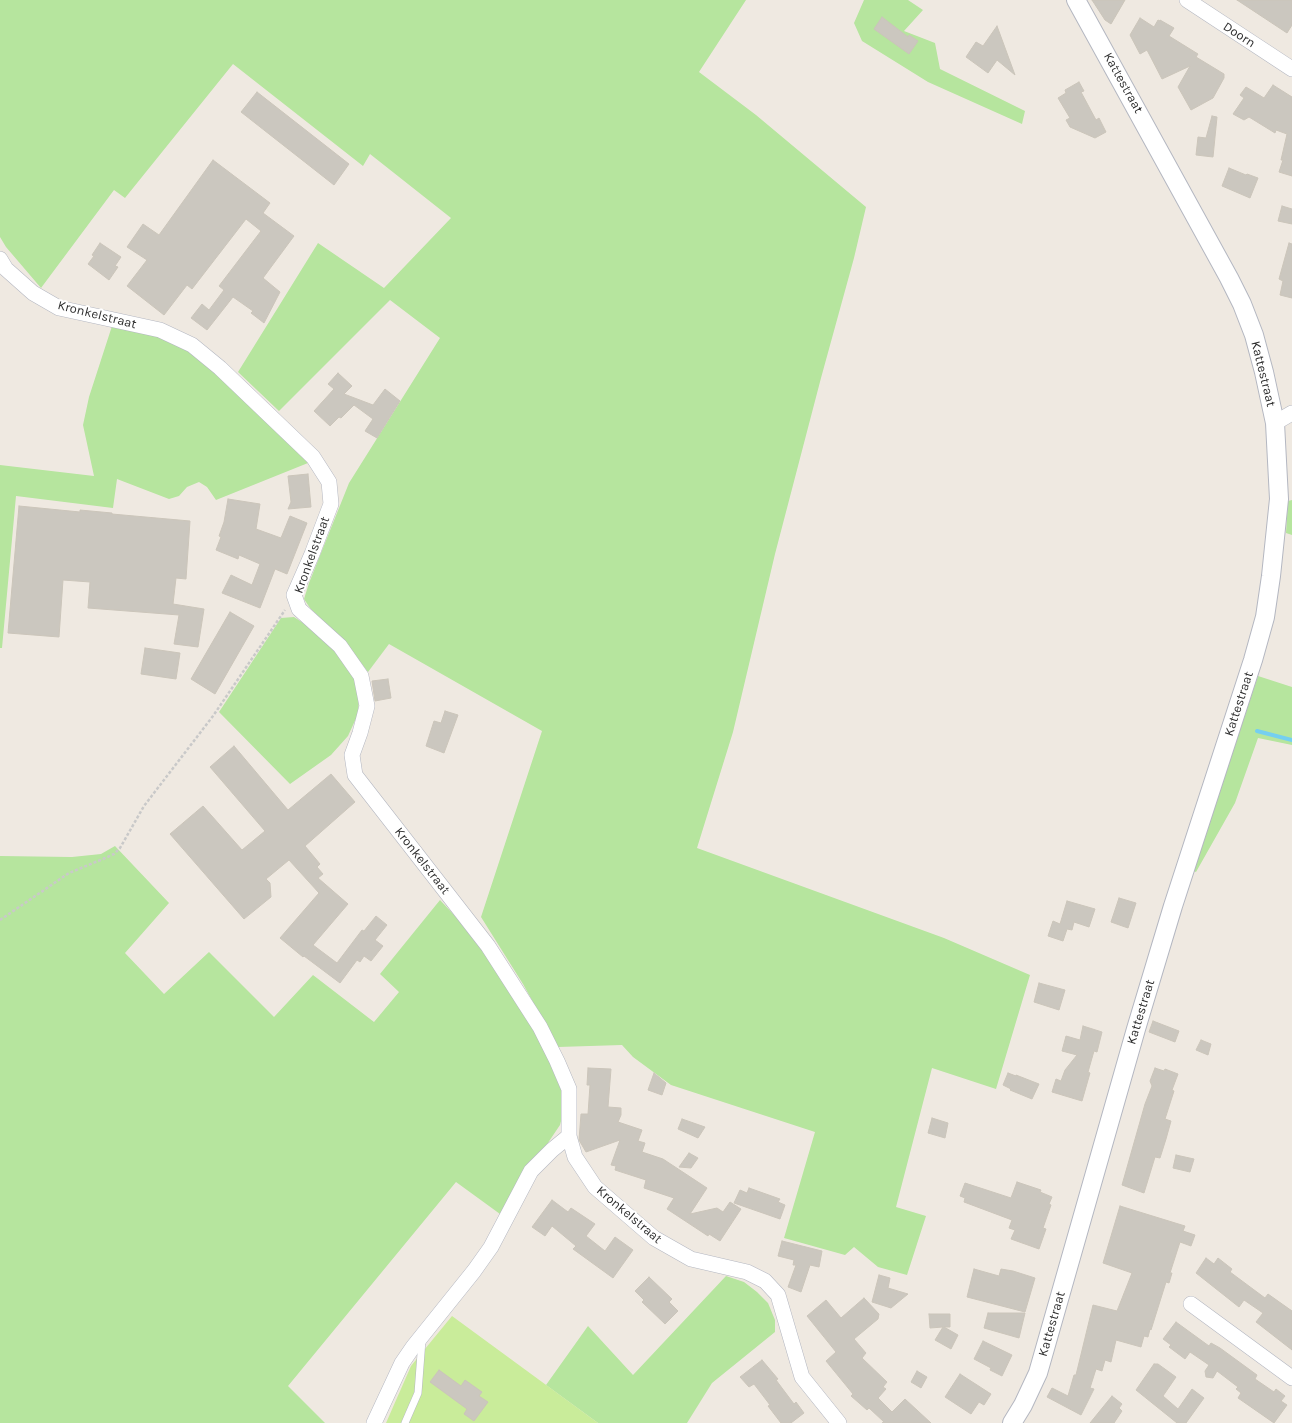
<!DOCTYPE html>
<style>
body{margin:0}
canvas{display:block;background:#efe9e1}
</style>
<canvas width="1292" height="1423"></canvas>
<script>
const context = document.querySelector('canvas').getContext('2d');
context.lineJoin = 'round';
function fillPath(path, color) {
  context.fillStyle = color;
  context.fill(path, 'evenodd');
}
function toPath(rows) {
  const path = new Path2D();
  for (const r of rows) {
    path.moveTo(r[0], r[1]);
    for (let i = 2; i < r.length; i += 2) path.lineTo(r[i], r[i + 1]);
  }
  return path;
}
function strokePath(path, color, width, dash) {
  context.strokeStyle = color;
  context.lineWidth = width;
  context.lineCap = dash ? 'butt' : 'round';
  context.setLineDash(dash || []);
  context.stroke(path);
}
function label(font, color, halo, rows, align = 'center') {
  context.font = font + ' Karla,sans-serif';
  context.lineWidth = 4;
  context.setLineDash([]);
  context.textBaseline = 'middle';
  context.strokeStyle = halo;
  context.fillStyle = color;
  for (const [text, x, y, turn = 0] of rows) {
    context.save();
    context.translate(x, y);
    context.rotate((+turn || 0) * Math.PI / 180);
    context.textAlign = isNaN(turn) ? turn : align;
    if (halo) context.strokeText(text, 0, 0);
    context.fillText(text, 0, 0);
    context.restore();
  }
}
fillPath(toPath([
 [0,0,746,0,699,72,756,115,866,207,854,258,821,378,775,554,733,732,697,848,944,938,1030,975,996,1089,932,1068,896,1207,926,1216,907,1275,878,1267,854,1247,845,1255,784,1238,815,1132,671,1085,633,1057,622,1045,558,1047,523,984,481,917,542,731,389,644,368,672,348,646,310,608,304,599,309,583,349,483,440,338,390,300,279,411,238,372,318,243,384,288,451,218,370,154,363,166,233,64,125,198,114,190,41,288,6,247,0,237],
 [864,0,908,0,923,10,904,31,935,43,940,69,1025,111,1022,124,928,82,862,41,854,23],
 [112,326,145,331,178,344,215,371,308,463,216,500,207,487,199,482,187,487,179,496,169,499,117,479,113,508,16,496,2,648,0,648,0,465,94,476,83,425,89,397],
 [1292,500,1292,535,1286,533,1288,501],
 [294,617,314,630,338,652,355,679,359,698,358,714,348,736,331,755,290,784,219,712,281,618],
 [1258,676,1292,687,1292,745,1258,738,1235,803,1196,872,1193,871],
 [115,846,169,903,125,953,164,994,209,952,274,1017,313,975,374,1022,399,992,380,974,440,900,472,934,544,1046,563,1090,563,1113,560,1125,500,1214,456,1182,288,1386,325,1423,0,1423,0,856,72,857,101,854],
 [726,1276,744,1282,757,1292,768,1303,775,1320,775,1332,712,1383,687,1423,598,1423,546,1385,588,1326,633,1375]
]), '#b6e59e');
fillPath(toPath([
 [452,1316,598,1423,386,1423,411,1366]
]), '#c9ec9a');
strokePath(toPath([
 [1257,731,1292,740]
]), '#75cff0', 4);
const building = toPath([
 [1092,0,1125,0,1111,24,1105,20,1092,0],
 [1237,0,1292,0,1292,25,1287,33,1237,0],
 [882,17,908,37,909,35,918,41,909,54,874,29,882,17],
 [1140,18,1154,27,1158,20,1160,21,1160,20,1174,28,1169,36,1198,54,1196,57,1224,74,1224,78,1213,98,1191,110,1178,87,1190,66,1162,79,1147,50,1140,54,1130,35,1140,18],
 [997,26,1015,75,997,60,988,73,966,57,976,42,983,46,997,26],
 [1079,82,1084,91,1081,92,1096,120,1099,118,1106,132,1095,138,1070,127,1066,120,1070,118,1058,98,1066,93,1065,90,1079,82],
 [1273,85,1292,97,1292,176,1279,172,1283,160,1281,160,1287,134,1276,130,1275,133,1249,117,1244,120,1233,114,1244,98,1240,95,1246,87,1264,98,1273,85],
 [257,92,349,164,334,185,241,112,257,92],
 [1212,116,1217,117,1213,157,1196,155,1198,137,1206,138,1212,116],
 [213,160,270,203,263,213,294,236,263,278,280,292,264,323,251,313,253,311,233,297,207,330,191,318,202,304,209,310,224,290,219,286,261,231,246,219,192,289,187,285,164,315,127,286,147,260,127,247,143,224,159,235,213,160],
 [1229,168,1246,175,1247,174,1258,178,1250,198,1222,186,1229,168],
 [1282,206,1292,209,1292,224,1278,221,1282,206],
 [100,243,121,257,115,266,118,267,109,280,88,264,94,256,92,255,100,243],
 [1289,243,1292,244,1292,298,1280,295,1283,281,1279,279,1289,243],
 [338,373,352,386,344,394,373,405,385,389,400,401,377,438,365,431,373,419,354,405,341,418,339,417,330,426,314,411,334,389,328,384,338,373],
 [308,474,311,507,288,509,291,502,288,476,308,474],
 [228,499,260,504,256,529,281,538,290,516,307,523,287,574,275,569,260,608,222,593,231,575,252,585,260,564,239,555,238,559,216,550,221,537,219,536,224,522,228,499],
 [19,506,80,512,80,510,112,513,112,514,190,521,186,579,176,578,173,604,204,609,198,647,174,644,179,615,88,608,90,582,63,580,59,637,8,633,19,506],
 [230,612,254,626,215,694,191,679,230,612],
 [145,648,180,653,176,679,141,674,145,648],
 [388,679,391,698,375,701,372,681,388,679],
 [445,711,458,715,444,753,426,746,434,721,441,723,445,711],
 [234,746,288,810,331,774,355,802,305,846,320,864,317,867,323,874,318,878,348,904,313,945,337,963,362,930,364,931,376,916,387,925,375,940,383,946,371,961,364,956,360,962,357,960,340,983,304,956,303,957,280,938,319,893,289,860,266,879,270,883,271,897,244,919,170,834,203,806,242,850,265,831,210,767,234,746],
 [1119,898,1136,903,1128,928,1111,922,1119,898],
 [1067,901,1095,909,1089,927,1074,922,1072,930,1067,929,1063,941,1048,936,1053,921,1060,924,1067,901],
 [1039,983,1065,990,1059,1010,1034,1002,1039,983],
 [1153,1021,1179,1031,1175,1042,1149,1032,1153,1021],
 [1083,1026,1102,1032,1097,1052,1094,1051,1088,1072,1090,1073,1082,1101,1052,1092,1056,1079,1061,1081,1065,1070,1077,1055,1062,1051,1066,1036,1080,1040,1083,1026],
 [1201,1040,1211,1044,1208,1055,1196,1050,1201,1040],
 [588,1068,611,1069,608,1107,621,1108,621,1115,618,1122,642,1130,638,1141,645,1143,642,1152,663,1159,707,1188,690,1214,717,1208,723,1212,730,1202,741,1209,720,1241,709,1234,708,1236,667,1209,674,1198,644,1188,646,1180,615,1170,616,1166,611,1165,620,1140,586,1152,579,1140,581,1114,588,1114,590,1085,587,1085,588,1068],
 [1155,1068,1164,1071,1165,1069,1178,1074,1172,1090,1174,1091,1165,1119,1171,1121,1166,1139,1160,1158,1155,1157,1144,1193,1122,1185,1145,1104,1152,1086,1150,1081,1155,1068],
 [654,1073,666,1083,662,1095,648,1090,654,1073],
 [1008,1073,1016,1076,1016,1075,1039,1084,1032,1099,1010,1090,1011,1089,1003,1085,1008,1073],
 [932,1118,948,1123,945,1138,928,1133,932,1118],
 [682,1119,705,1127,698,1138,678,1129,682,1119],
 [689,1153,698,1158,691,1168,679,1167,689,1153],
 [1176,1155,1194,1159,1190,1172,1173,1168,1176,1155],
 [1017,1182,1041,1190,1040,1192,1052,1197,1049,1204,1051,1205,1043,1228,1046,1229,1039,1249,1011,1239,1015,1230,1009,1228,1012,1220,964,1202,965,1198,960,1196,965,1183,1011,1198,1017,1182],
 [749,1188,780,1199,778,1202,785,1205,780,1219,734,1203,740,1190,747,1193,749,1188],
 [552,1200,568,1212,571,1208,595,1224,586,1236,605,1251,615,1237,633,1250,613,1278,573,1249,576,1246,552,1226,545,1236,532,1227,552,1200],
 [1120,1206,1185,1226,1183,1231,1195,1235,1191,1246,1180,1242,1170,1273,1172,1273,1169,1283,1166,1282,1151,1330,1150,1329,1148,1337,1144,1336,1141,1347,1116,1340,1111,1362,1105,1360,1102,1371,1096,1369,1090,1388,1094,1389,1081,1415,1047,1397,1052,1388,1068,1396,1074,1375,1076,1375,1093,1305,1117,1311,1132,1273,1103,1263,1120,1206],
 [782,1241,822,1251,819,1267,810,1265,801,1292,788,1287,796,1265,793,1265,794,1260,778,1256,782,1241],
 [1206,1258,1214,1264,1218,1258,1232,1269,1230,1272,1265,1298,1268,1294,1292,1311,1292,1350,1256,1322,1263,1313,1244,1300,1239,1307,1196,1273,1206,1258],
 [974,1269,999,1276,1001,1269,1013,1271,1035,1278,1025,1312,967,1297,974,1269],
 [879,1275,890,1278,888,1288,908,1294,891,1308,872,1302,879,1275],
 [649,1277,672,1299,669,1302,678,1311,665,1324,642,1302,644,1300,635,1291,649,1277],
 [864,1298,879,1314,878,1319,854,1339,866,1353,862,1358,887,1382,883,1387,886,1389,878,1398,892,1412,905,1399,931,1423,882,1423,884,1422,869,1408,867,1410,851,1396,853,1394,826,1361,836,1352,807,1316,826,1300,841,1318,864,1298],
 [988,1313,1025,1313,1019,1338,984,1328,988,1313],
 [929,1314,950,1314,950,1327,944,1327,958,1335,951,1349,935,1340,943,1327,930,1328,929,1314],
 [1176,1322,1209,1346,1211,1343,1220,1348,1257,1375,1255,1379,1274,1392,1276,1389,1285,1396,1281,1401,1287,1405,1274,1423,1238,1398,1241,1393,1236,1389,1238,1387,1217,1371,1213,1378,1206,1377,1205,1371,1209,1365,1190,1352,1185,1359,1169,1347,1171,1345,1163,1339,1176,1322],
 [983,1341,1012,1355,1002,1376,990,1370,991,1368,974,1359,983,1341],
 [762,1360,778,1379,776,1380,794,1404,796,1402,804,1413,791,1423,781,1423,768,1406,770,1405,754,1384,749,1387,740,1377,762,1360],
 [1154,1364,1158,1364,1176,1377,1163,1396,1178,1409,1192,1389,1204,1398,1186,1423,1177,1423,1136,1390,1154,1364],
 [439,1370,461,1386,465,1380,482,1392,479,1396,488,1402,474,1421,464,1414,467,1409,430,1382,439,1370],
 [917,1371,927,1377,921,1388,911,1382,917,1371],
 [960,1374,991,1394,984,1405,979,1402,971,1414,945,1397,960,1374],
 [1112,1396,1122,1404,1119,1408,1122,1411,1114,1423,1090,1423,1112,1396]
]);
fillPath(building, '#cbc7bf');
strokePath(building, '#cbc5ba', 1);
const service = toPath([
 [405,1423,418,1393,422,1340]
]);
const minor = toPath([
 [1187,0,1292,69],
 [0,259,6,269,33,293,59,308,160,330,192,345,220,368,313,457,329,482,331,504,312,554,294,595,299,609,340,646,361,676,367,706,360,733,352,755,355,775,488,946,540,1027,557,1061,569,1089,569,1136,575,1157,595,1187,654,1238,691,1259,747,1272,765,1281,778,1295,802,1377,839,1423],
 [1275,423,1292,413],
 [1191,1304,1292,1378],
 [374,1423,402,1363,413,1347,474,1271,491,1247,531,1171,552,1150,569,1136]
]);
const tertiary = toPath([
 [1012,1423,1023,1405,1038,1373,1136,1029,1173,906,1253,660,1265,617,1271,576,1279,499,1275,423,1264,372,1254,335,1242,304,1229,278,1076,0]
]);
strokePath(service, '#b4b7c1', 8);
strokePath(minor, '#b4b7c1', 16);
strokePath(tertiary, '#b4b7c1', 20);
strokePath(toPath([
 [0,920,69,873,103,859,114,854,120,848,144,806,213,716,285,610]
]), '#c9c9c9', 2.5, [3, 2]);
strokePath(service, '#fff', 7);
strokePath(minor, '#fff', 15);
strokePath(tertiary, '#fff', 18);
label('13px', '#2e2e2e', '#fff', [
 ["Doorn",1239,35,33],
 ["Kattestraat",1123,83,61],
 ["Kronkelstraat",97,315,14],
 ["Kattestraat",1263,374,76],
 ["Kronkelstraat",312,555,-70],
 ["Kattestraat",1239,704,-72],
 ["Kronkelstraat",422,861,52],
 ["Kattestraat",1141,1012,-73],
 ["Kronkelstraat",629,1215,40],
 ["Kattestraat",1052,1324,-74]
]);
</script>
